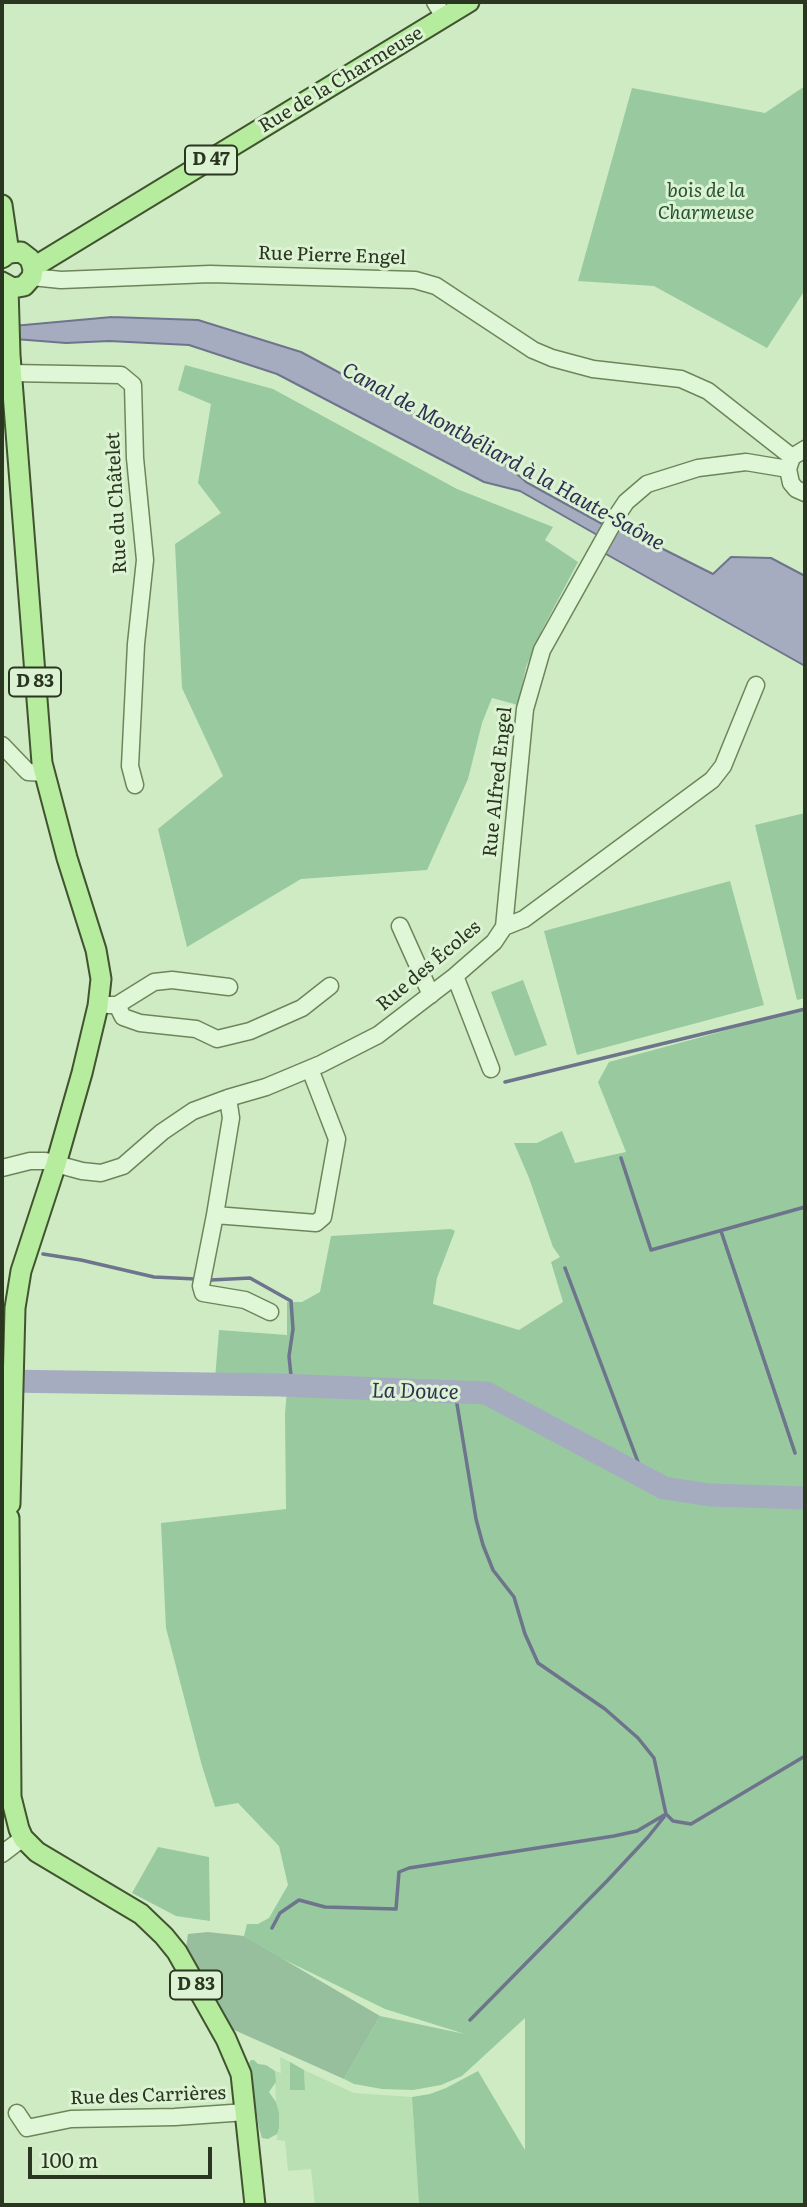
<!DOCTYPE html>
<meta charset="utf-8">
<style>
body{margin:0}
#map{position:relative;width:807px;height:2207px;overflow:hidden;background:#cfebc4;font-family:Literata,serif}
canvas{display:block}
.frame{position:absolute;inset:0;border:4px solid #2a361f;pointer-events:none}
.scale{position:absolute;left:28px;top:2147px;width:184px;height:32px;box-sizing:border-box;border:4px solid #2a361f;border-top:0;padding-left:9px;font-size:21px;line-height:24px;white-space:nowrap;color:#2a361f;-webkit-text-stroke:5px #dcf3d3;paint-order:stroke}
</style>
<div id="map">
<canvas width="807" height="2207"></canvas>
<div class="frame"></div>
<div class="scale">100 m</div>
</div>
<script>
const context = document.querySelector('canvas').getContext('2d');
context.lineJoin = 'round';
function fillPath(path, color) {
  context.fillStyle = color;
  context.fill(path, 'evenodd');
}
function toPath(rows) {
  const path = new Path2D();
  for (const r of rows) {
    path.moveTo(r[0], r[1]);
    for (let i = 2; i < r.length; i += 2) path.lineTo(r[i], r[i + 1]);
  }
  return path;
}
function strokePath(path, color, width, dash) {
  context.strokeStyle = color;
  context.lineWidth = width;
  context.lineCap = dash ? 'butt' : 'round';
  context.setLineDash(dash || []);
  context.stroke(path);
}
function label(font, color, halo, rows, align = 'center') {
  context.font = font + ' Literata,serif';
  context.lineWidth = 6;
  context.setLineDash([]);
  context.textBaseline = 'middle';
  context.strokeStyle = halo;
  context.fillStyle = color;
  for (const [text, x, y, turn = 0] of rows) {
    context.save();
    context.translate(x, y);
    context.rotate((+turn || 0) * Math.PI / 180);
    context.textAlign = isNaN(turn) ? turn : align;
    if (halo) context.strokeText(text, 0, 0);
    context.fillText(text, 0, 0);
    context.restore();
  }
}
fillPath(toPath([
 [280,2057,290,2062,290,2090,305,2090,304,2070,354,2093,412,2097,419,2205,315,2205,311,2169,288,2171,285,2141,277,2140,275,2071,281,2073]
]), '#b8e0b2');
fillPath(toPath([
 [805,86,805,290,767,348,654,286,578,281,632,88,765,113],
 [185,365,273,389,457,489,553,527,545,540,578,562,543,628,526,667,518,705,492,698,482,723,468,779,427,870,301,879,187,947,158,829,223,776,182,688,175,544,221,513,198,483,211,404,178,390],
 [805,813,805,998,797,1000,755,825],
 [730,881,764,1005,577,1055,544,931],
 [523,980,547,1045,515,1056,491,992],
 [805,1009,805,2205,419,2205,412,2097,430,2094,446,2088,478,2071,525,2150,525,2018,462,2076,441,2085,413,2090,382,2089,354,2084,344,2079,380,2016,465,2034,385,2009,281,1958,244,1936,247,1924,258,1924,269,1918,288,1885,279,1846,238,1803,215,1807,202,1766,166,1628,161,1523,286,1509,285,1414,288,1378,215,1379,219,1330,287,1335,287,1302,302,1302,320,1292,331,1236,451,1229,455,1231,437,1278,433,1304,519,1330,563,1302,551,1262,560,1257,553,1247,529,1178,514,1143,537,1143,562,1131,575,1163,626,1152,598,1082,609,1062],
 [158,1847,209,1857,210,1921,176,1916,132,1893],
 [251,2060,254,2060,258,2064,266,2065,275,2071,276,2082,269,2092,276,2102,279,2113,279,2128,277,2134,268,2139,262,2138,259,2128,249,2063],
 [290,2062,304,2070,305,2090,290,2090]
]), '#98c99f');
fillPath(toPath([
 [208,1932,244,1936,380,2016,344,2079,232,2029,186,1948,188,1934]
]), '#97be9d');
const water = toPath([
 [112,317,198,320,301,352,500,459,526,482,604,525,621,528,713,574,731,557,771,558,805,576,805,666,606,554,599,536,520,491,484,482,277,374,189,345,109,341,66,343,2,338,2,327,112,317]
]);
fillPath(water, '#a6acbf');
strokePath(water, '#6d748c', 2);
strokePath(toPath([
 [505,1082,805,1009],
 [621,1158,651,1250,805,1207],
 [721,1231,795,1453],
 [43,1254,81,1260,154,1277,196,1279],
 [565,1268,644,1478],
 [211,1280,250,1278,291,1301,293,1329,289,1356,292,1386],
 [455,1392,476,1519,483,1545,493,1570,514,1597,525,1634,538,1663,605,1709,638,1738,654,1758,666,1814,673,1821,691,1824,805,1756],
 [272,1928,280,1913,299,1900,325,1907,396,1909,399,1872,409,1868,614,1836,637,1831,666,1814],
 [470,2020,607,1881,648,1837,664,1817]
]), '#6d748c', 3.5);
strokePath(toPath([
 [2,1381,279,1385,486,1393,664,1488,710,1495,805,1498]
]), '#a6acbf', 23);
const minor = toPath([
 [435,2,444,17],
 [32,277,61,280,210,274,415,280,436,286,533,350,552,358,593,369,681,379,708,391,792,457],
 [11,373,121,375,133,385,135,458,145,560,136,644,130,766,135,785],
 [805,449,792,457,788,469,791,483,796,489,805,493],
 [2,745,28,772,45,773],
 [400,926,431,995],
 [504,927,525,709,542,650,618,514,626,502,647,484,698,468,746,462,788,469],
 [455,976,491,1069],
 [108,1005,117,1005,154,982,172,980,229,987],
 [117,1005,123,1017,140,1023,196,1029,217,1039,250,1031,302,1008,330,986],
 [228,1098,231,1118,215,1215,316,1223,323,1217,337,1139,310,1069],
 [2,1168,30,1161,45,1161,82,1171,101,1173,123,1166,162,1132,193,1111,228,1098,266,1087,321,1064,378,1035,455,976,494,942,504,927,524,919,712,780,723,766,756,685],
 [215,1215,201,1286,203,1293,245,1300,270,1312],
 [2,1854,23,1838],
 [17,2113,27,2128,71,2119,175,2117,246,2112]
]);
const major = toPath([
 [2,205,9,253],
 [2,258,9,253,21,252,30,259,33,269,32,277,24,286,13,288,2,282],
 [32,265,42,262,469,2],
 [8,287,10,355,42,763,67,858,96,950,101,979,98,1006,82,1073,56,1164,21,1271,15,1308,10,1504],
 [9,1518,11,1797,19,1829,23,1838,37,1852,141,1914,164,1936,177,1952,226,2039,241,2074,255,2205]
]);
strokePath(minor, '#6e855b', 19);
strokePath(major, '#42532f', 23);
strokePath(minor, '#e0f7d7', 16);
strokePath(major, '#b5ec9e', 19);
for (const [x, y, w] of [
 [211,160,52],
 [35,682,52],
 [196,1985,52]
]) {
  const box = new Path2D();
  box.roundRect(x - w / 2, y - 14.5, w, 29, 5);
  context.fillStyle = '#dcf3d3';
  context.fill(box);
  strokePath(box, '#2a361f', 2);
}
label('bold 18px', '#2a361f', null, [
 ["D 47",211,160],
 ["D 83",35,682],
 ["D 83",196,1985]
]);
label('19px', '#2a361f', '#dcf3d3', [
 ["Rue de la Charmeuse",341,80,-31],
 ["Rue Pierre Engel",332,256,2],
 ["Rue du Châtelet",117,503,-93],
 ["Rue Alfred Engel",498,782,-84],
 ["Rue des Écoles",429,966,-40],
 ["Rue des Carrières",148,2096,-2]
]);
label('italic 19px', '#265132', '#dcf3d3', [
 ["bois de la",706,191],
 ["Charmeuse",706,213]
]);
label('italic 21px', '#2f3054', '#dcf3d3', [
 ["Canal de Montbéliard à la Haute-Saône",503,457,29],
 ["La Douce",415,1392,1]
]);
</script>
